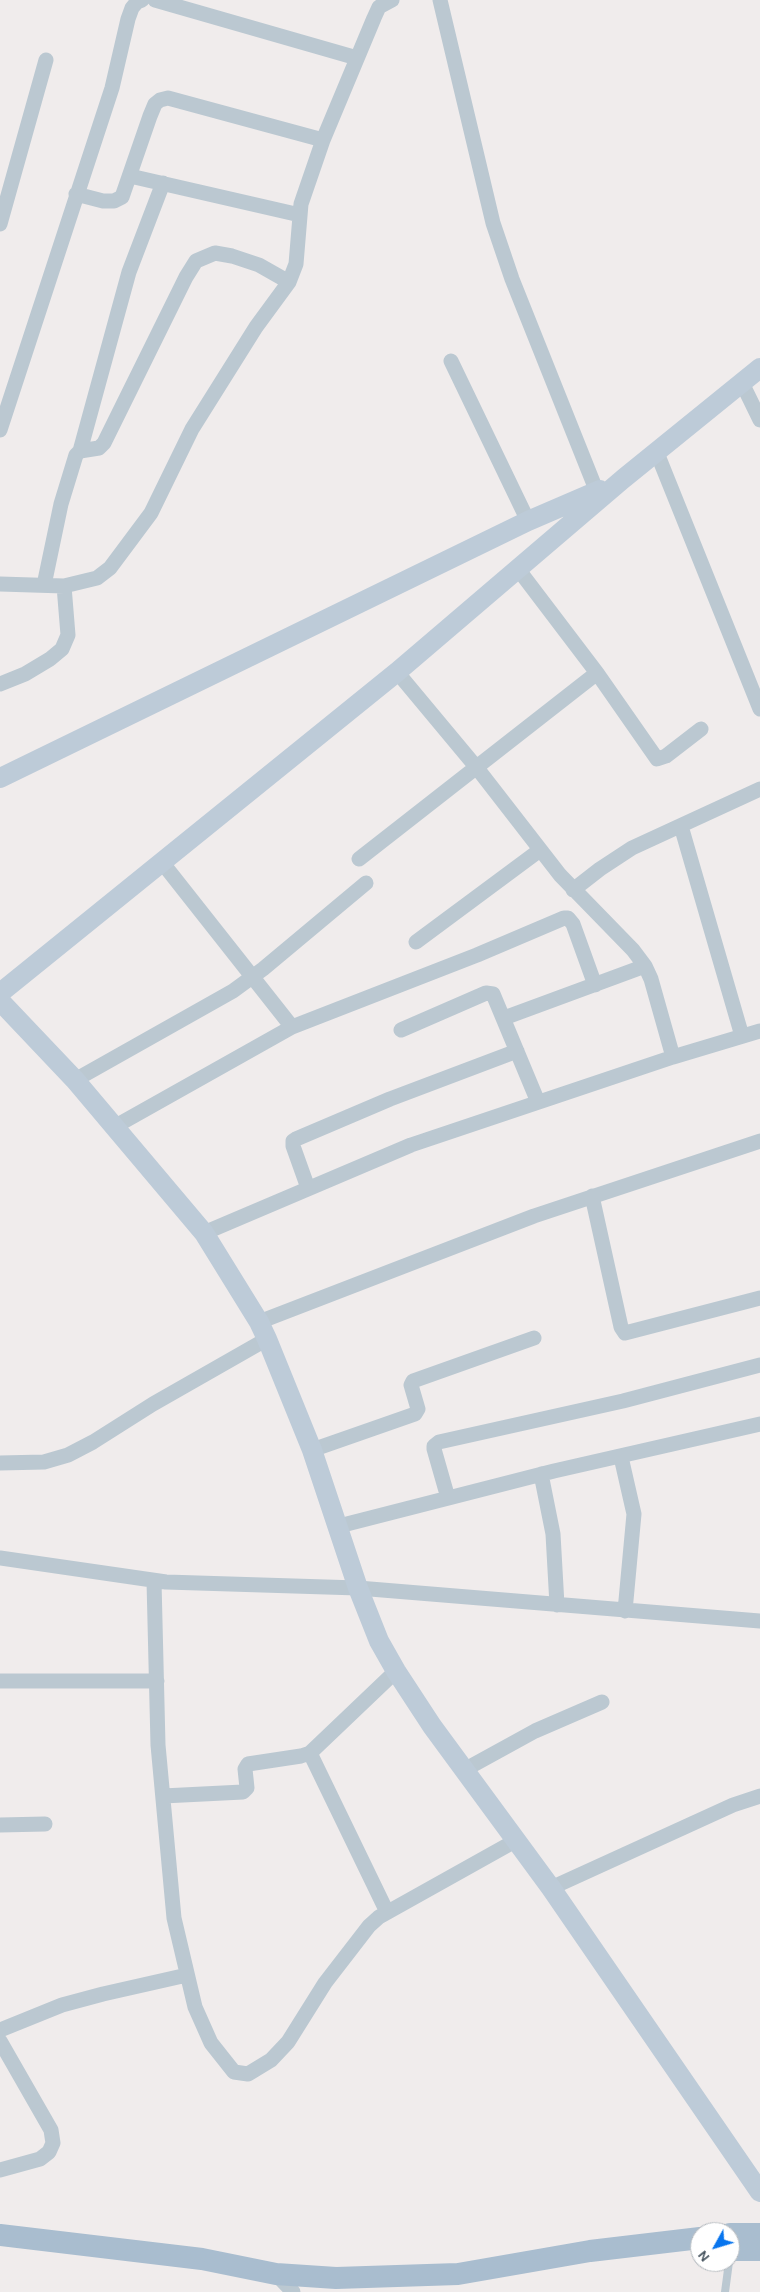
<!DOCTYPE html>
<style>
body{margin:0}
#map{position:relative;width:760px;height:2292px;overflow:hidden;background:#f0ecec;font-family:Karla,sans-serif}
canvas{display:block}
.north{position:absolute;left:690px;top:2222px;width:50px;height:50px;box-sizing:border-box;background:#fff;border:1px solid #b4b9be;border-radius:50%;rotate:231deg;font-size:14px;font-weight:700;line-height:20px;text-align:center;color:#43515c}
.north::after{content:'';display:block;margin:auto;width:18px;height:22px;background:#0875ee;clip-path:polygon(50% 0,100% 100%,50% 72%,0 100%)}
</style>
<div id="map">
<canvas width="760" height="2292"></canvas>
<div class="north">N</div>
</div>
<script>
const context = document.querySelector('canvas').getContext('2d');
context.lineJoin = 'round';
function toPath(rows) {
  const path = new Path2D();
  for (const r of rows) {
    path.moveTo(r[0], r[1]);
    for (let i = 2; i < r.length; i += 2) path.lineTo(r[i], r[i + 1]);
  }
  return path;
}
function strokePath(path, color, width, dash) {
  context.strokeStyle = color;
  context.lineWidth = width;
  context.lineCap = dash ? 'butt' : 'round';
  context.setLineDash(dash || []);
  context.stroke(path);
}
strokePath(toPath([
 [725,2292,729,2262]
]), '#bbc8d1', 8);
strokePath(toPath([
 [155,0,357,58],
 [440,0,493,223,512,279,597,492],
 [130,176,300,215],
 [76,194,103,201,114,201,122,197,150,116,155,104,160,100,168,98,323,140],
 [0,224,46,60],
 [451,361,528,521],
 [742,383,760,420],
 [0,430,112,88,128,19,132,8,137,2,142,0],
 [80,451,129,272,163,183],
 [657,453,760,709],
 [0,584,64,586,97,578,110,568,151,513,192,429,256,327,289,282,296,264,301,204,323,140,374,18,379,7,392,0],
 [44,585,61,504,76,455,80,451,99,448,104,443,186,277,196,261,215,253,232,256,259,265,289,282],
 [397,672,477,768,560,875,633,950,645,966,651,979,673,1057],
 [597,673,657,759,666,756,701,729],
 [0,684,25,674,50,659,62,649,68,635,64,586],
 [681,826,742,1036],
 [359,859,597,673,518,569],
 [573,890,600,869,632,848,760,789],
 [416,942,540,850],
 [504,1018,645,966],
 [292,1027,477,955,564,918,568,918,573,924,595,985],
 [401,1030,486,993,493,994,538,1102],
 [75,1080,233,991,263,969,366,883],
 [114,1127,292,1027,161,861],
 [308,1188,293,1146,293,1141,296,1139,390,1099,517,1051],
 [592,1196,621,1327,625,1333,760,1298],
 [204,1233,411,1145,673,1057,760,1031],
 [259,1322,534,1216,760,1141],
 [312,1450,415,1414,418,1409,411,1385,413,1381,534,1338],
 [621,1457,634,1514,625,1611],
 [0,1463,44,1462,68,1455,93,1442,153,1404,267,1339],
 [541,1474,553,1534,557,1605],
 [448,1498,434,1449,434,1446,439,1442,623,1401,760,1365],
 [339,1526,554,1471,760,1424],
 [0,1558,166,1582,358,1588,760,1621],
 [154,1581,158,1745,174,1918,195,2007,211,2043,234,2072,248,2074,271,2060,288,2042,325,1983,369,1926,379,1917,515,1841],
 [0,1681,157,1681],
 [310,1753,387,1912],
 [464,1770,535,1731,602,1702],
 [163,1796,243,1792,247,1788,245,1769,248,1764,301,1756,310,1753,396,1671],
 [0,1825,45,1824],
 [551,1888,733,1805,760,1796],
 [0,2030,62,2005,103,1994,187,1975],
 [0,2041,51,2130,53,2143,49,2152,40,2159,0,2170],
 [276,2274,293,2292]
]), '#bbc8d1', 15);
strokePath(toPath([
 [0,778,528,521,600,490],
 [0,993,397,672,623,479,760,368],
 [0,1001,75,1080,204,1233,259,1322,267,1339,312,1450,358,1588,379,1641,396,1671,432,1726,551,1888,760,2192]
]), '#bdcbd8', 20);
strokePath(toPath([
 [730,2234,760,2234],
 [0,2235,202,2259,276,2274,336,2278,458,2274,590,2251,700,2238],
 [730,2250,760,2250]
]), '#a9bdcf', 22);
</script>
